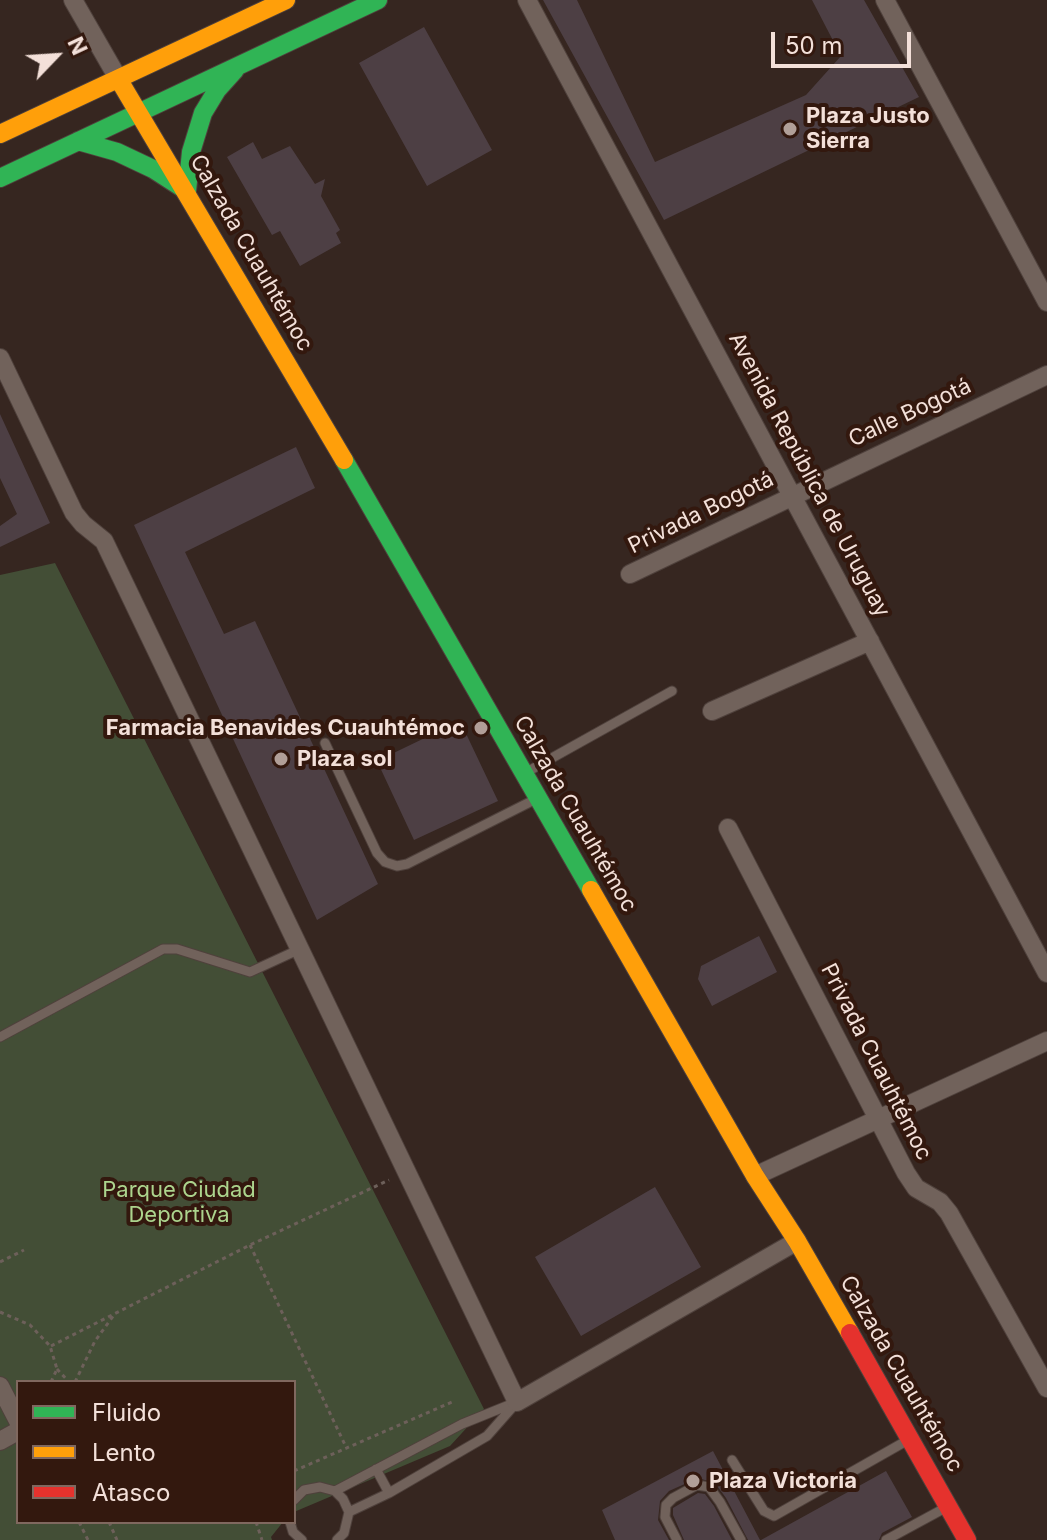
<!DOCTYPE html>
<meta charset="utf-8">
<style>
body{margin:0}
#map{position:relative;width:1047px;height:1540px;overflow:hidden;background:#362620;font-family:Inter,sans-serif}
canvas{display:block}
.legend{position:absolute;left:16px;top:1380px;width:280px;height:144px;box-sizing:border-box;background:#33180e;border:2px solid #80685f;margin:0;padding:10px 14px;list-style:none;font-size:24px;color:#f3e0d9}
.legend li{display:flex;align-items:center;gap:16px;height:40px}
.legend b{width:40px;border:2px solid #80685f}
.north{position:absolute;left:16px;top:16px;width:80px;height:80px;-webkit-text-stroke:6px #33180e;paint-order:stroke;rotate:65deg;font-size:22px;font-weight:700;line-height:32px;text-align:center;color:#f3e0d9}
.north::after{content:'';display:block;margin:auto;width:28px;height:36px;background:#f3e0d9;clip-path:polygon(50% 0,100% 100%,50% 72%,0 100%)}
.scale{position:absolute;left:771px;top:32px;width:140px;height:36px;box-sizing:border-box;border:4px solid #f3e0d9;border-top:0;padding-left:10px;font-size:24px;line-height:28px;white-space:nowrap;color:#f3e0d9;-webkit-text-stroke:6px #33180e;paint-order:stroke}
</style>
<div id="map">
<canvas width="1047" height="1540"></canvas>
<ul class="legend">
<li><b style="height:10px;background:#30b455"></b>Fluido</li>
<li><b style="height:10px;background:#ff9f0a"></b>Lento</li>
<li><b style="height:10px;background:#e5322d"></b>Atasco</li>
</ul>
<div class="north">N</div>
<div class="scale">50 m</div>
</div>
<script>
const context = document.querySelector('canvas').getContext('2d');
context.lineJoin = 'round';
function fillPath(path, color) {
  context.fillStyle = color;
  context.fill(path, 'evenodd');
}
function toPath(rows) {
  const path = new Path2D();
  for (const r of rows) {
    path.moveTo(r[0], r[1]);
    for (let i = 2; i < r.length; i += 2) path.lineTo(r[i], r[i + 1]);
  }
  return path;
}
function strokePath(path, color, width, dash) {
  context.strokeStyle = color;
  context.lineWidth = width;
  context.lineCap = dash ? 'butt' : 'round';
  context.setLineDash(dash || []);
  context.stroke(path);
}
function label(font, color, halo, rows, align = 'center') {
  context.font = font + ' Inter,sans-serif';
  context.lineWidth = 8;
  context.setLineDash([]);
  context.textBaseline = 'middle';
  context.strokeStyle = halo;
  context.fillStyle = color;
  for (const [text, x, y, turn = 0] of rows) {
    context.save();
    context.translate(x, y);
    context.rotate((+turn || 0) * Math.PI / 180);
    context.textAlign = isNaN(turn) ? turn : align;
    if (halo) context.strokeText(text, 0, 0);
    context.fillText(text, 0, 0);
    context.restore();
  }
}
fillPath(toPath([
 [55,563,484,1409,450,1446,294,1512,294,1382,18,1382,18,1522,283,1522,271,1537,272,1540,0,1540,0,575]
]), '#434e36');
fillPath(toPath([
 [543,0,577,0,655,162,806,95,841,56,812,0,864,0,919,97,664,220],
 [424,27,492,150,427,186,359,63],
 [253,142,262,159,290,146,315,184,325,179,321,196,340,230,336,233,341,243,300,266,280,231,272,235,227,157],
 [0,414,50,523,0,547,0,526,17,514,0,478],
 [296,447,315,488,185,552,224,634,255,621,378,884,317,920,134,525],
 [460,721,498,801,414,840,377,761],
 [759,936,777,972,712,1006,698,979,701,966],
 [655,1187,701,1267,581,1336,535,1257],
 [713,1451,760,1540,748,1540,726,1498,715,1483,698,1478,669,1491,660,1501,658,1520,669,1540,615,1540,602,1510],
 [886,1471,912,1517,882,1533,879,1540,761,1540],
 [698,1493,705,1494,714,1506,732,1540,684,1540,673,1515,673,1508]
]), '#4d3f44');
const lane = toPath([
 [325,743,377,853,385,862,397,866,407,864,536,799],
 [525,773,672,691],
 [0,1037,163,949,177,949,250,972,300,949],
 [732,1460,764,1511,774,1516,908,1440],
 [376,1469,389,1493],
 [335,1491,462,1424,514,1403],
 [294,1500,304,1490,320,1487,335,1491,343,1499,349,1512,344,1533,337,1540],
 [349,1512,389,1493,487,1436,517,1402],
 [290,1522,293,1532,302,1540],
 [677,1540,665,1517,666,1505,673,1498,697,1485,709,1487,720,1502,741,1540],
 [886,1540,945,1508]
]);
const street = toPath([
 [73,0,119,80],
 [527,0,1047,973],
 [885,0,1047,302],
 [0,358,74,513,83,524,104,541,517,1402,797,1241],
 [630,574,1047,375],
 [712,711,870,641],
 [728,828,906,1173,916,1188,940,1202,949,1213,1047,1388],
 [755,1176,1047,1041],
 [0,1386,18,1421],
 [0,1441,18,1431]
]);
const fast = toPath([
 [78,141,117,152,153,169,187,191,191,152,203,113,217,90,235,70],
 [0,178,378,0],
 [344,460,591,890]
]);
const slow = toPath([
 [119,80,344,460],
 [0,134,286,0],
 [591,890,755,1176,797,1241,850,1333]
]);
const jam = toPath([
 [850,1333,967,1540]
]);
strokePath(lane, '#4f413c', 11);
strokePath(street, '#4f413c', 20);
strokePath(fast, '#4f413c', 20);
strokePath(slow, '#4f413c', 20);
strokePath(jam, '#4f413c', 20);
strokePath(toPath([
 [250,1245,346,1447],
 [0,1262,24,1250],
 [0,1312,30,1325,50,1346,57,1369,51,1382],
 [51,1346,250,1245,389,1180],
 [57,1369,69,1382],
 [75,1382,95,1341,114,1315],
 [294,1471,452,1402],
 [79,1522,88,1540],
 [109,1522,117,1540],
 [256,1522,262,1540]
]), '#6d605a', 3, [4, 4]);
strokePath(lane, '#71625b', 9);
strokePath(street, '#71625b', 18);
strokePath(fast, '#30b455', 18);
strokePath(slow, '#ff9f0a', 18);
strokePath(jam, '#e5322d', 18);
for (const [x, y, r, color] of [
 [790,129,8,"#b19f98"],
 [481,728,8,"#b19f98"],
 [281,759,8,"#b19f98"],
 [693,1481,8,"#b19f98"]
]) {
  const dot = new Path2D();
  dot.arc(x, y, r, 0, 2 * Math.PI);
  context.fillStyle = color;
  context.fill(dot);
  strokePath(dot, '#33180e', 3);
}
label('bold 22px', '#f3e0d9', '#33180e', [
 ["Plaza Justo",806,116],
 ["Sierra",806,141],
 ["Farmacia Benavides Cuauhtémoc",465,728,"right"],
 ["Plaza sol",297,759],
 ["Plaza Victoria",709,1481]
], 'left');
label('22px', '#f3e0d9', '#33180e', [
 ["Calzada Cuauhtémoc",251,253,60],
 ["Calle Bogotá",910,413,-25],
 ["Avenida República de Uruguay",809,475,62],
 ["Privada Bogotá",701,513,-26],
 ["Calzada Cuauhtémoc",575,814,60],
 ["Privada Cuauhtémoc",876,1062,63],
 ["Calzada Cuauhtémoc",901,1374,60]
]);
label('22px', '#acd48d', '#33180e', [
 ["Parque Ciudad",179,1190],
 ["Deportiva",179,1215]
]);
</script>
